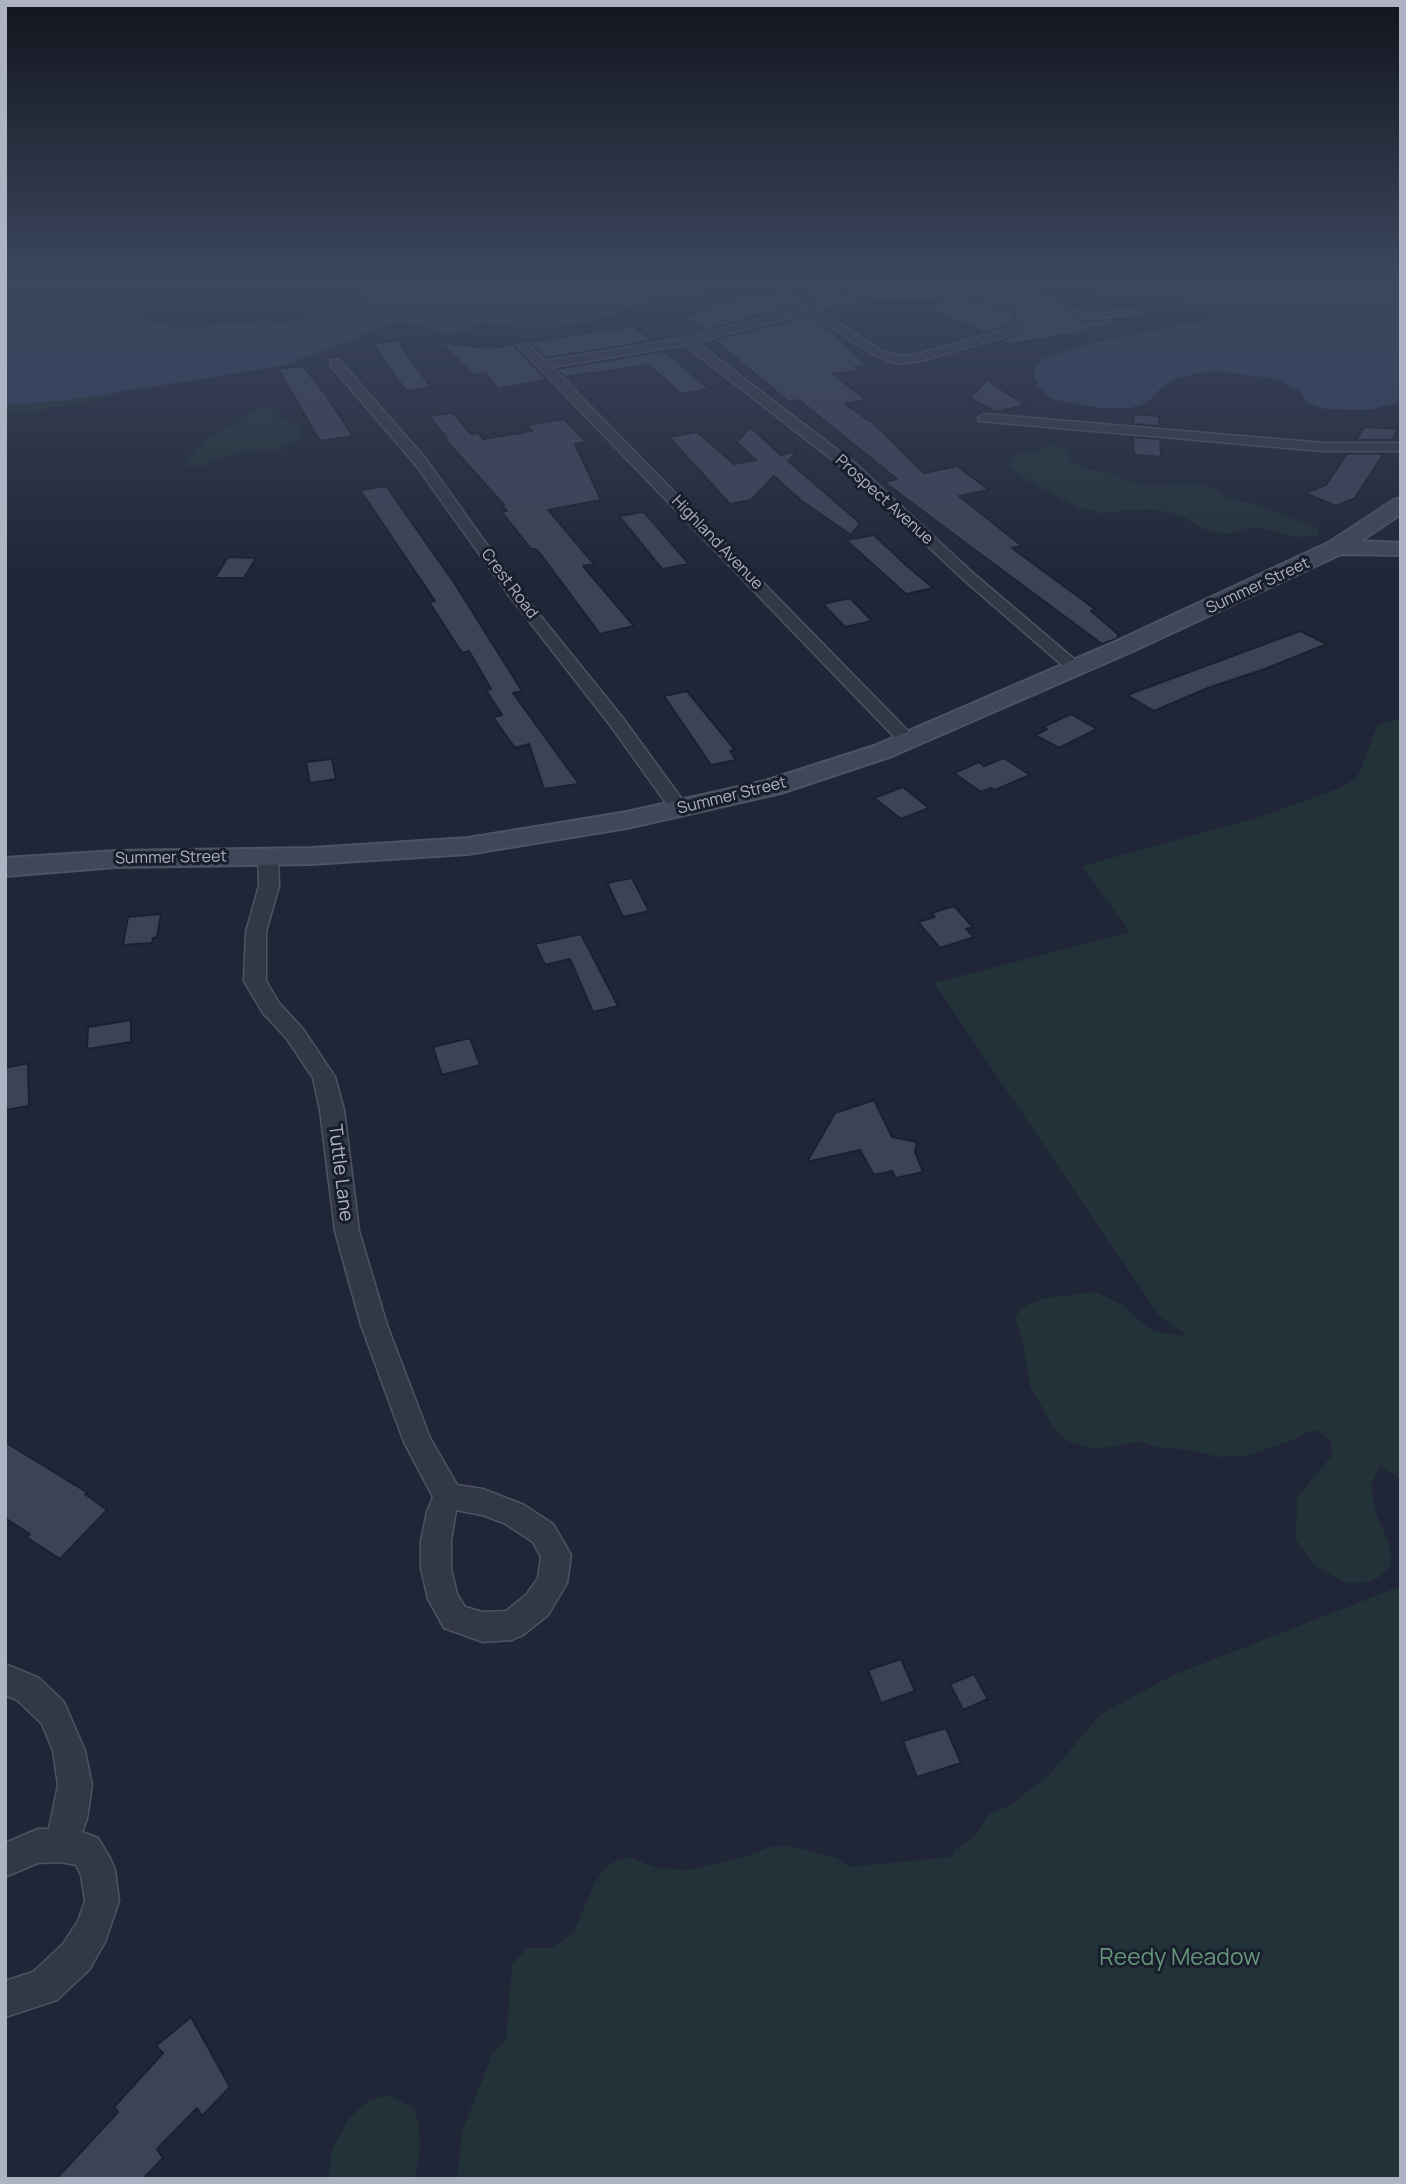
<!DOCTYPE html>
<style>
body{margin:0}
#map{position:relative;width:1406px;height:2184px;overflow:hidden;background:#202637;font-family:Manrope,sans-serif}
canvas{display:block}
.frame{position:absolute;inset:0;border:7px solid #aeb3c4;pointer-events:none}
</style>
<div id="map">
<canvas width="1406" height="2184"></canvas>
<div class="frame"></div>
</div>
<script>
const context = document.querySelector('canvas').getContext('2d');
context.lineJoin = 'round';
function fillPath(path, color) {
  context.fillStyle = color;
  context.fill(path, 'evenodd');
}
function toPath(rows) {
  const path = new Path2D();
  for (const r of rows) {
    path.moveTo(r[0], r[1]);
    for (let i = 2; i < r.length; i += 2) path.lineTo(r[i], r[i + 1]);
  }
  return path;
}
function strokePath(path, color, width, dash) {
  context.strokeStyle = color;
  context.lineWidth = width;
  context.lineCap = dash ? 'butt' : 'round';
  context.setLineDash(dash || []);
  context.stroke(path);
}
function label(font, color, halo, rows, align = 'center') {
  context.font = font + ' Manrope,sans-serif';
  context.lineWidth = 6;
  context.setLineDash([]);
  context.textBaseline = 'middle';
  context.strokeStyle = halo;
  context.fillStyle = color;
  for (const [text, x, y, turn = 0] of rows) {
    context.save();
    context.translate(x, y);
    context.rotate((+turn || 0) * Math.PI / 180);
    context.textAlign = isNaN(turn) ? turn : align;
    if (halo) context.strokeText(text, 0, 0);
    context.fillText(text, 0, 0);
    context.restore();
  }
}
fillPath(toPath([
 [105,280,127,280,117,283,111,292,136,308,149,322,98,310,5,305,5,301],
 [303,280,376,280,363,287,366,299,361,307,332,316,251,325,203,324,310,316,339,308,343,304,334,292],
 [135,388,102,399,5,416,5,405,61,401],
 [267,407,280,418,299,427,301,437,281,449,237,453,197,467,184,465,189,455,204,442,253,411],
 [1047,445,1061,447,1067,451,1071,461,1086,469,1112,474,1132,483,1152,485,1193,483,1210,486,1228,498,1260,506,1308,524,1317,529,1320,535,1297,537,1255,527,1224,534,1205,529,1185,518,1162,511,1146,509,1102,513,1079,508,1023,478,1009,465,1011,458,1020,454,1038,452],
 [1401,719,1401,1480,1380,1466,1371,1485,1375,1511,1390,1546,1391,1564,1380,1577,1367,1582,1346,1583,1314,1565,1296,1540,1297,1498,1332,1455,1331,1441,1318,1431,1310,1431,1292,1440,1247,1456,1219,1457,1191,1450,1156,1447,1139,1441,1113,1447,1091,1448,1067,1441,1052,1425,1030,1386,1022,1338,1015,1318,1021,1308,1045,1298,1096,1292,1123,1305,1148,1328,1162,1333,1188,1336,1160,1317,934,983,1130,932,1082,866,1260,817,1342,787,1356,778,1361,769,1378,724],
 [1401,1586,1401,2179,457,2179,462,2132,493,2052,506,2039,512,1964,527,1948,552,1948,574,1932,594,1884,606,1867,618,1860,631,1857,656,1868,688,1870,741,1858,770,1847,791,1846,836,1858,851,1867,952,1857,955,1850,976,1835,989,1814,1012,1804,1049,1775,1101,1714,1171,1676],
 [388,2095,413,2107,419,2126,420,2149,415,2179,329,2179,331,2152,349,2118,369,2100]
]), '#223238');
fillPath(toPath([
 [376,280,754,280,717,292,632,307,604,318,556,328,518,328,484,322,458,333,446,334,417,324,398,322,282,366,61,401,5,405,5,305,98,310,175,327,283,323,332,316,361,307,366,299,363,288],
 [1034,280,1401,280,1401,402,1369,410,1326,409,1307,403,1300,391,1276,379,1216,371,1197,373,1173,380,1159,390,1147,403,1130,408,1101,408,1052,399,1039,387,1033,372,1043,359,1087,344,1202,321,1218,316,1223,312,1212,306,1196,304,1124,300]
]), '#333e5f');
strokePath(toPath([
 [325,280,366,285]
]), '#333e5f', 4.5);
const building = toPath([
 [782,280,838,280,843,294,818,300,782,280],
 [976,280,1011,287,1022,286,1091,312,1071,306,1027,307,1024,304,993,293,960,289,976,280],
 [790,290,804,303,703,331,684,315,709,311,700,304,790,290],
 [944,299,989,304,1013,312,1016,317,1013,324,983,333,930,308,944,299],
 [808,316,833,332,867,366,855,367,859,371,833,374,866,400,845,404,873,423,924,473,957,466,989,490,959,496,1022,546,1012,548,1095,609,1091,611,1119,635,1116,639,1102,644,983,556,884,482,897,479,799,400,789,402,714,340,808,316],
 [1033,316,1070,316,1085,322,1109,319,1123,324,1090,328,1089,331,1010,344,999,341,1024,332,1033,316],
 [634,326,652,341,546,358,529,342,634,326],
 [397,340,427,382,432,387,406,391,373,344,397,340],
 [441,343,489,348,517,344,516,348,547,380,498,389,485,373,473,375,441,343],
 [664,351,709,389,681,394,649,365,565,377,557,369,664,351],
 [303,366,325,394,353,436,320,441,278,369,303,366],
 [987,380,1025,405,996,412,970,398,987,380],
 [453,413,471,434,478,433,483,439,532,431,527,425,564,419,586,442,575,444,601,500,548,510,594,564,583,566,634,626,600,634,539,552,535,549,531,549,502,512,507,511,501,505,504,505,445,439,447,438,429,416,453,413],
 [1134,414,1159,416,1159,426,1133,424,1134,414],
 [750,427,781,455,798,451,788,461,860,523,851,535,803,502,774,476,751,500,730,504,669,437,697,432,734,464,756,460,737,442,750,427],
 [1364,427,1399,429,1391,440,1356,440,1364,427],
 [1133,437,1160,439,1161,457,1134,455,1133,437],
 [1347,454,1383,454,1355,498,1336,506,1305,493,1326,485,1347,454],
 [386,486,455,584,522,691,513,693,579,784,544,789,529,744,515,748,493,717,502,715,486,690,491,689,469,651,462,653,429,602,435,601,360,490,386,486],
 [644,512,689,564,662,569,619,516,644,512],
 [874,535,907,566,933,588,906,594,846,540,874,535],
 [228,557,256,558,244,578,215,578,228,557],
 [850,598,872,621,845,627,823,604,850,598],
 [1300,631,1327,644,1265,669,1208,688,1154,711,1127,695,1300,631],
 [687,691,735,750,730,751,736,760,711,765,664,696,687,691],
 [1071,714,1097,729,1059,748,1035,735,1047,729,1043,727,1071,714],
 [1004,758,1030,775,995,790,991,788,981,792,954,773,979,762,984,766,1004,758],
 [332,759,336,779,310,783,306,762,332,759],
 [903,787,929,808,901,819,874,798,903,787],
 [632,878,649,911,623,917,607,883,632,878],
 [954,906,973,927,966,929,974,937,940,948,918,922,935,917,932,913,954,906],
 [161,914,157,937,153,938,152,943,123,945,128,917,161,914],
 [581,934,618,1006,593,1012,570,959,545,965,535,944,581,934],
 [131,1020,131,1042,87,1049,88,1027,131,1020],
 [470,1038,480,1065,442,1075,433,1047,470,1038],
 [28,1063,29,1106,5,1110,5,1068,28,1063],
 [874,1100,892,1137,917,1142,915,1152,923,1172,896,1178,892,1171,874,1175,860,1150,807,1162,835,1113,874,1100],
 [5,1442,88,1493,85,1494,107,1510,60,1559,26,1537,30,1534,5,1518,5,1442],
 [901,1659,915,1691,881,1703,868,1670,901,1659],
 [974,1674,988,1699,963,1710,950,1684,974,1674],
 [946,1728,961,1763,917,1777,903,1741,946,1728],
 [191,2017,230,2087,202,2116,197,2108,157,2149,163,2158,143,2179,56,2179,118,2112,114,2107,163,2053,156,2046,191,2017]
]);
fillPath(building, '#3c4357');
strokePath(building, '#1b202e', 2);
const lane = toPath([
 [168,280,176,280,190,285,187,287,168,280],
 [1071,309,1086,315,1135,311,1138,313,1085,319,1070,313,1023,314,1020,312,1023,310,1071,309]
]);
const street = toPath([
 [895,290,943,290,992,295,1023,306,1031,317,1023,330,1012,334,924,360,898,364,874,355,808,313,696,342,857,465,974,574,1081,665,1083,668,1081,671,1069,671,964,580,847,471,685,345,552,367,914,737,917,741,908,746,902,745,518,346,528,344,545,361,687,338,838,297,895,290],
 [895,296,943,296,990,301,1015,310,1019,317,1015,326,1004,330,919,354,899,356,882,351,818,309,839,303,895,296],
 [331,360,339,360,425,458,518,588,622,717,689,809,687,813,673,813,610,725,508,594,415,464,331,366,331,360],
 [984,414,1323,443,1401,443,1401,451,1323,451,979,421,978,418,984,414],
 [268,851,278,857,279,886,266,932,266,981,279,1003,303,1029,335,1077,344,1110,359,1231,387,1325,430,1438,457,1485,483,1489,524,1505,553,1524,571,1555,567,1583,548,1615,523,1635,512,1640,483,1642,444,1628,428,1599,421,1568,421,1541,427,1512,433,1497,404,1442,361,1325,335,1231,320,1110,313,1078,287,1039,263,1013,244,981,246,932,259,886,258,857,268,851],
 [456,1510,482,1515,504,1523,533,1542,541,1557,538,1578,526,1595,506,1611,483,1612,465,1607,457,1594,451,1568,451,1541,456,1510],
 [5,1664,39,1678,64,1702,85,1751,92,1785,87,1819,82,1832,98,1838,110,1858,115,1870,119,1901,105,1942,89,1970,57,2000,5,2017,5,1981,33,1972,63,1944,78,1921,85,1901,81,1875,76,1865,60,1862,38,1863,5,1877,5,1843,38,1829,49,1829,58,1785,53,1751,42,1724,17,1700,5,1695,5,1664]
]);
const secondary = toPath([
 [1401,498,1401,514,1360,541,1401,543,1401,555,1341,554,1133,651,892,756,781,793,627,828,468,854,312,864,116,867,5,876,5,858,116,851,312,848,468,838,627,812,765,781,874,746,1117,641,1330,542,1394,500,1401,498]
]);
strokePath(lane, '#4e5362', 4);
strokePath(street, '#4e5362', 3);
strokePath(secondary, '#4e5362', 4);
fillPath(lane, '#333847');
fillPath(street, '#333847');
fillPath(secondary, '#41475b');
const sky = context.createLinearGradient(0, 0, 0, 585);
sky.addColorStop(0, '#12151e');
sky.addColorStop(0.48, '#3c475e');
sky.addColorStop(1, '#3c475e00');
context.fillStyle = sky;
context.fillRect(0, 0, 1406, 585);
label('16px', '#aeb3c4', '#191e2c', [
 ["Prospect Avenue",884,500,42],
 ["Highland Avenue",717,543,46],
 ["Crest Road",509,584,53],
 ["Summer Street",1258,586,-25],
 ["Summer Street",732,796,-14],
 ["Summer Street",171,858,-1]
]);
label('19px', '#aeb3c4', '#191e2c', [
 ["Tuttle Lane",340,1173,83]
]);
label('23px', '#659478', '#191e2c', [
 ["Reedy Meadow",1180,1959]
]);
</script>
